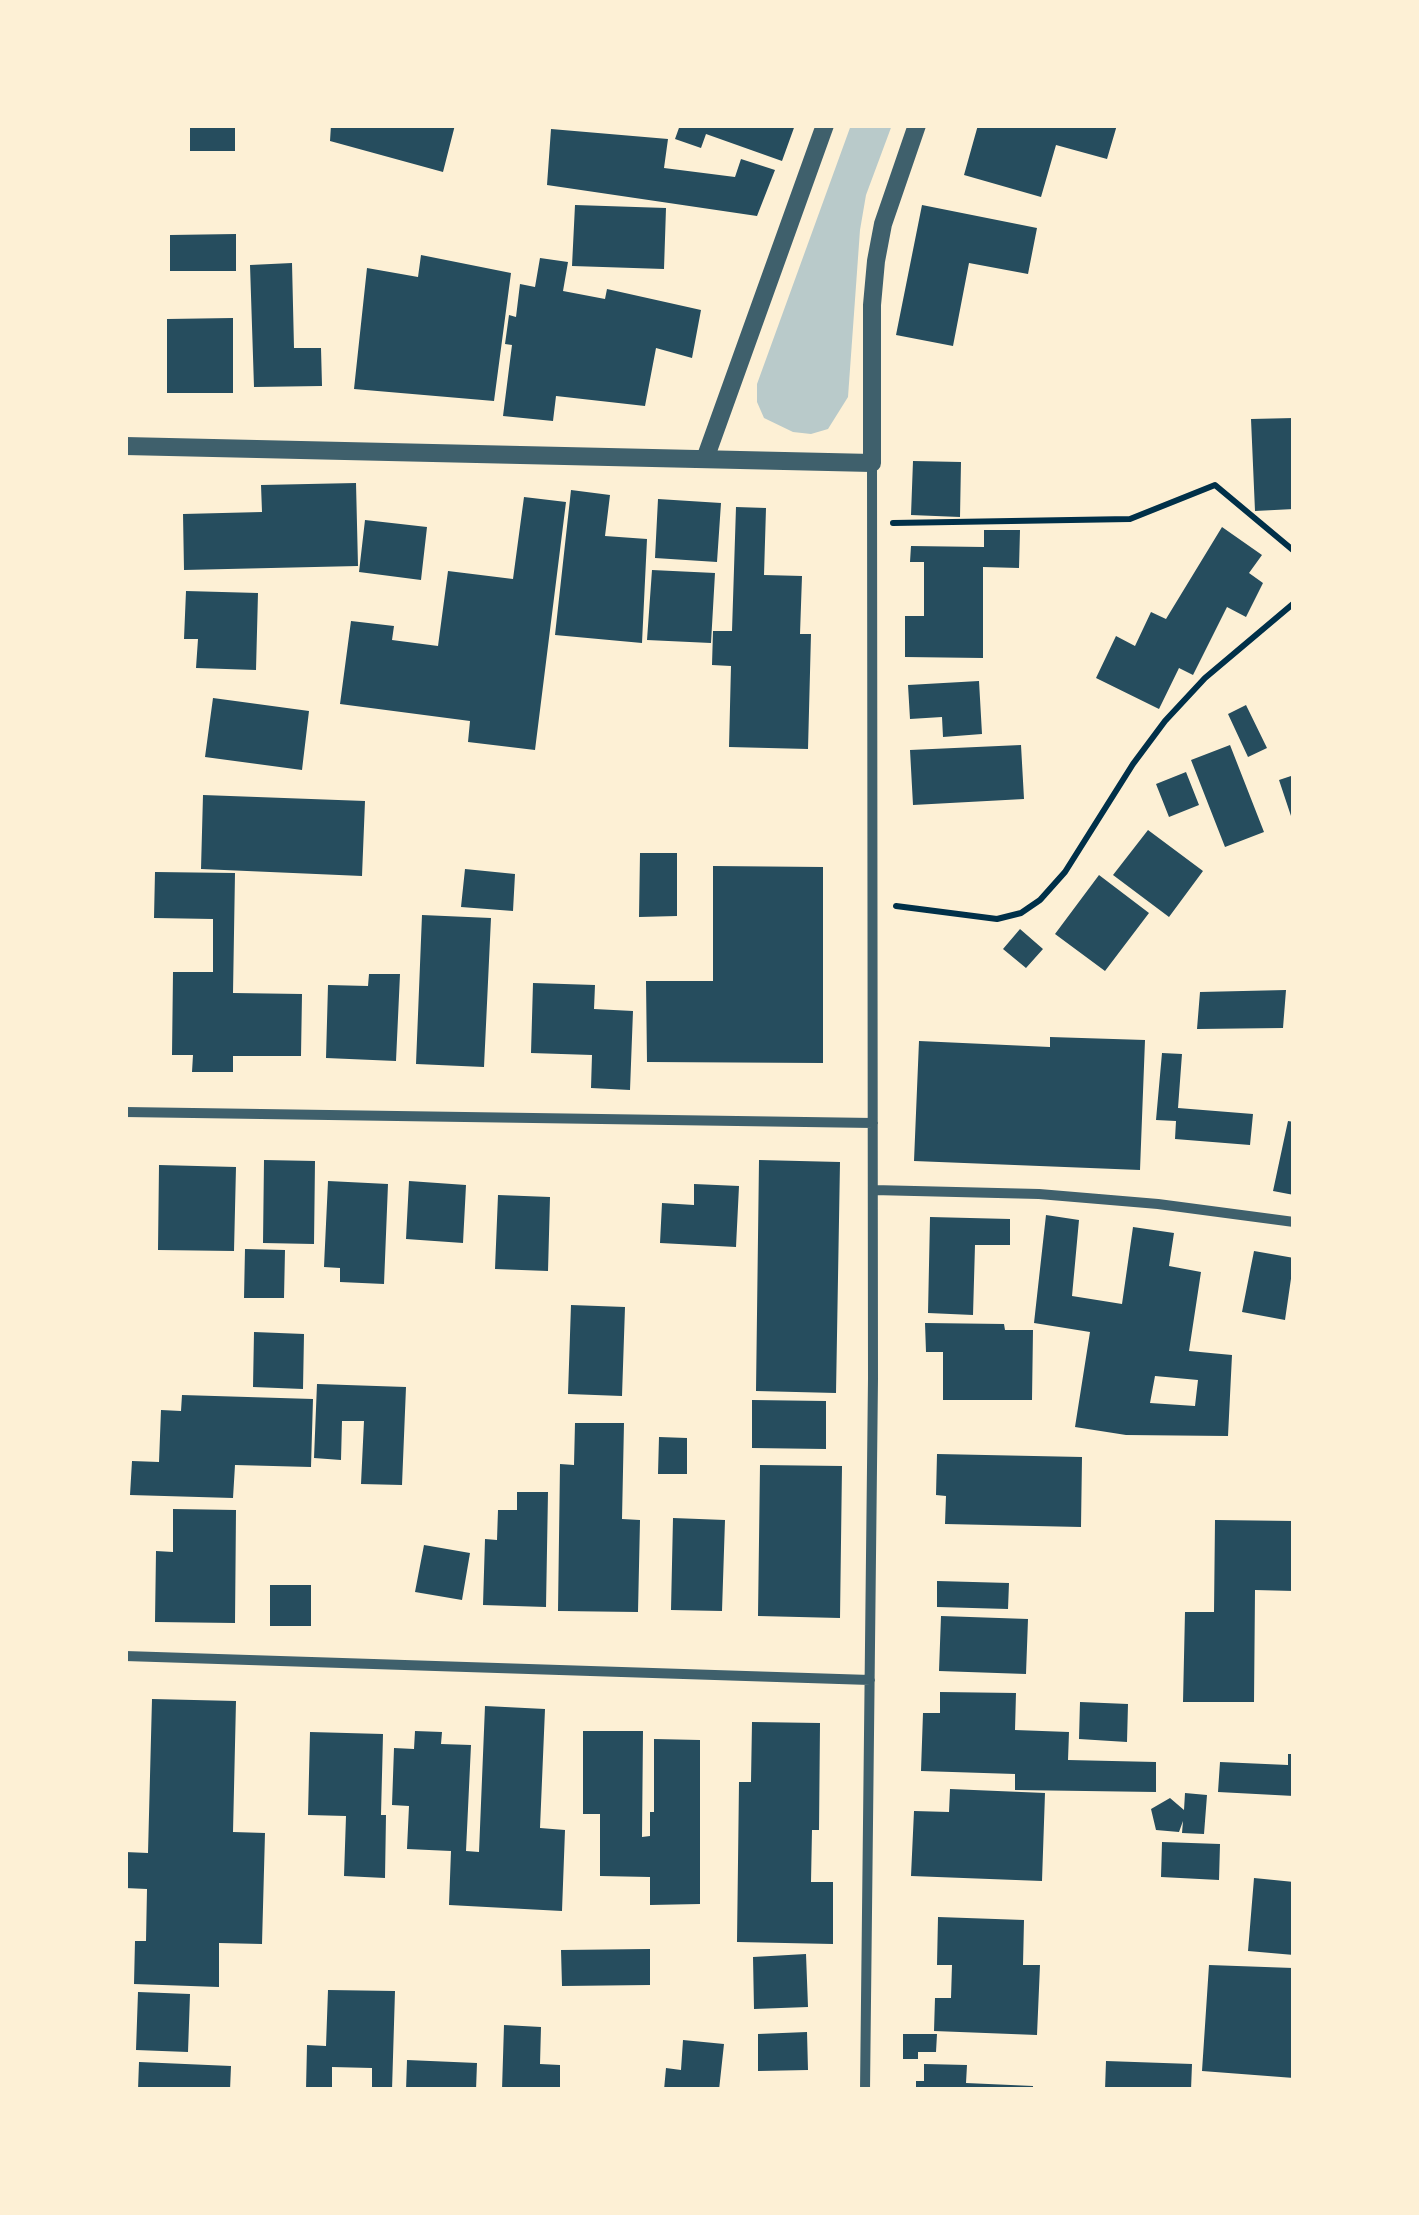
<!DOCTYPE html>
<style>
body{margin:0}
#map{position:relative;width:1419px;height:2215px;overflow:hidden;background:#fdf0d5;font-family:"PT Sans Narrow",sans-serif}
canvas{display:block}
.frame{position:absolute;inset:0;border:128px solid #fdf0d5;pointer-events:none}
</style>
<div id="map">
<canvas width="1419" height="2215"></canvas>
<div class="frame"></div>
</div>
<script>
const context = document.querySelector('canvas').getContext('2d');
context.lineJoin = 'round';
function fillPath(path, color) {
  context.fillStyle = color;
  context.fill(path, 'evenodd');
}
function toPath(rows) {
  const path = new Path2D();
  for (const r of rows) {
    path.moveTo(r[0], r[1]);
    for (let i = 2; i < r.length; i += 2) path.lineTo(r[i], r[i + 1]);
  }
  return path;
}
function strokePath(path, color, width, dash) {
  context.strokeStyle = color;
  context.lineWidth = width;
  context.lineCap = dash ? 'butt' : 'round';
  context.setLineDash(dash || []);
  context.stroke(path);
}
fillPath(toPath([
 [851,125,892,125,866,195,860,230,848,397,828,429,811,434,793,432,764,418,757,402,757,384]
]), '#b9caca');
fillPath(toPath([
 [190,125,235,125,235,151,190,151],
 [331,125,455,125,443,172,330,141],
 [680,125,795,125,782,161,706,134,701,148,675,139],
 [978,125,1117,125,1107,159,1056,145,1041,197,964,175],
 [551,129,668,139,664,168,735,177,741,159,775,170,757,216,547,185],
 [575,205,666,208,664,269,572,266],
 [922,205,1037,228,1028,274,969,263,953,346,896,335],
 [236,234,236,271,170,271,170,235],
 [421,255,511,273,494,401,354,389,367,268,418,277],
 [540,258,568,262,563,291,605,299,607,289,701,310,692,358,656,348,645,406,556,396,553,421,503,416,512,345,505,344,509,315,516,317,520,284,535,287],
 [292,263,294,348,321,348,322,386,254,387,250,265],
 [233,318,233,393,167,393,167,319],
 [1294,418,1294,509,1255,511,1251,419],
 [913,461,961,462,960,517,911,515],
 [356,483,358,566,184,570,183,514,262,512,261,485],
 [571,490,610,495,605,536,647,539,642,643,555,635],
 [524,497,566,502,535,750,468,742,470,721,340,704,351,621,394,626,392,640,438,646,448,571,513,579],
 [658,499,721,503,717,562,655,558],
 [736,507,766,508,764,575,802,576,800,634,811,634,808,749,729,747,731,666,712,665,713,631,732,631],
 [365,520,427,527,421,580,359,572],
 [1222,527,1262,555,1249,573,1263,583,1246,617,1227,607,1193,675,1179,668,1159,709,1096,678,1116,636,1135,646,1151,612,1166,619],
 [984,530,1020,530,1019,568,983,567,983,658,905,657,905,616,924,616,924,562,910,562,911,546,984,547],
 [652,570,715,573,711,643,647,640],
 [186,591,258,593,256,670,196,668,198,639,184,639],
 [979,681,982,734,943,737,942,717,910,719,908,685],
 [213,698,309,711,302,770,205,757],
 [1246,705,1267,748,1248,757,1228,714],
 [1021,745,1024,799,913,805,910,750],
 [1230,745,1264,832,1225,847,1191,760],
 [1186,772,1199,805,1169,817,1156,784],
 [1294,775,1294,822,1293,822,1279,780],
 [203,795,365,801,362,876,201,869],
 [1148,830,1203,871,1169,917,1113,875],
 [640,853,677,853,677,916,639,917],
 [713,866,823,867,823,1063,647,1062,646,981,713,981],
 [465,869,515,874,513,911,461,907],
 [155,872,235,873,233,993,302,994,301,1056,233,1056,233,1072,192,1072,193,1055,172,1055,173,972,213,972,213,919,154,918],
 [1099,875,1149,913,1105,971,1055,934],
 [422,915,491,918,484,1067,416,1064],
 [1020,929,1043,949,1026,968,1003,949],
 [369,974,400,974,396,1061,326,1058,328,985,368,986],
 [533,983,595,985,594,1009,633,1011,630,1090,591,1088,592,1055,531,1053],
 [1286,990,1283,1028,1197,1029,1200,992],
 [1050,1037,1145,1040,1140,1170,914,1161,919,1041,1050,1047],
 [1162,1053,1182,1054,1178,1108,1253,1114,1250,1145,1175,1139,1176,1121,1156,1120],
 [1288,1121,1294,1122,1294,1195,1273,1191],
 [264,1160,315,1161,314,1244,263,1243],
 [759,1160,840,1162,836,1393,756,1391],
 [159,1165,236,1167,234,1251,158,1250],
 [328,1181,388,1184,384,1284,340,1282,340,1268,324,1267],
 [409,1181,466,1185,463,1243,406,1239],
 [694,1184,739,1186,736,1247,660,1243,662,1203,694,1205],
 [498,1195,550,1197,548,1271,495,1269],
 [1046,1215,1079,1220,1072,1296,1122,1304,1133,1227,1174,1233,1169,1266,1201,1272,1189,1351,1232,1355,1228,1436,1126,1435,1075,1427,1090,1332,1034,1323],
 [1155,1376,1198,1380,1195,1406,1150,1403],
 [930,1217,1010,1219,1010,1245,975,1245,973,1315,928,1313],
 [245,1249,285,1250,284,1298,244,1298],
 [1254,1251,1294,1258,1285,1320,1242,1312],
 [571,1305,625,1307,622,1396,568,1394],
 [925,1323,1004,1324,1005,1330,1033,1330,1032,1400,943,1400,943,1352,926,1352],
 [254,1332,304,1334,303,1389,253,1387],
 [317,1384,406,1387,402,1485,361,1484,364,1421,342,1421,341,1460,314,1458],
 [182,1395,313,1399,311,1467,235,1465,233,1498,130,1495,132,1461,159,1462,161,1410,181,1411],
 [752,1400,826,1401,826,1449,752,1448],
 [575,1423,624,1423,622,1519,640,1520,638,1612,558,1611,560,1464,574,1465],
 [659,1437,687,1438,687,1474,658,1474],
 [937,1454,1082,1457,1081,1527,945,1524,946,1496,936,1495],
 [760,1465,842,1466,840,1618,758,1616],
 [517,1492,548,1492,546,1607,483,1605,485,1539,497,1540,498,1510,517,1510],
 [173,1509,236,1510,235,1623,155,1622,156,1551,173,1552],
 [673,1518,725,1520,722,1611,671,1610],
 [1215,1520,1294,1521,1294,1591,1255,1590,1254,1702,1183,1702,1185,1612,1214,1612],
 [424,1545,470,1553,462,1600,415,1592],
 [937,1581,1009,1583,1008,1609,937,1607],
 [270,1585,311,1585,311,1626,270,1626],
 [941,1616,1028,1619,1026,1674,939,1671],
 [940,1692,1016,1693,1015,1730,1069,1732,1068,1760,1156,1762,1156,1792,1015,1790,1015,1774,921,1771,923,1713,940,1713],
 [152,1699,236,1701,233,1832,265,1833,262,1944,219,1943,219,1987,134,1984,135,1941,146,1941,147,1889,125,1888,125,1852,148,1853],
 [1080,1702,1128,1704,1127,1742,1079,1739],
 [485,1706,545,1709,540,1828,565,1830,562,1911,449,1905,451,1851,407,1849,409,1806,392,1805,394,1748,414,1749,415,1731,442,1732,441,1744,471,1745,466,1851,479,1852],
 [752,1722,820,1723,819,1830,812,1830,811,1882,833,1882,833,1944,737,1942,739,1782,751,1782],
 [583,1731,643,1731,642,1837,650,1836,650,1812,654,1812,654,1739,700,1740,700,1904,650,1905,650,1877,600,1876,600,1814,583,1814],
 [310,1732,383,1734,381,1815,386,1815,385,1878,344,1876,346,1816,308,1815],
 [1288,1754,1294,1754,1294,1796,1218,1792,1220,1762,1288,1765],
 [950,1789,1045,1793,1042,1881,911,1876,914,1811,949,1812],
 [1185,1793,1207,1795,1204,1834,1182,1833,1183,1821,1179,1832,1156,1830,1151,1809,1170,1798,1184,1810],
 [1162,1842,1220,1844,1219,1880,1161,1877],
 [1254,1878,1294,1882,1294,1955,1248,1951],
 [938,1917,1024,1920,1023,1965,1040,1965,1037,2035,934,2031,935,1998,951,1998,952,1965,937,1965],
 [650,1949,650,1985,562,1986,561,1950],
 [806,1954,808,2007,754,2009,753,1957],
 [1209,1965,1293,1968,1294,2078,1202,2071],
 [328,1990,395,1991,392,2090,372,2090,372,2068,332,2067,332,2090,306,2090,307,2045,326,2046],
 [138,1992,190,1994,188,2052,136,2050],
 [504,2025,541,2027,540,2064,560,2065,560,2090,502,2090],
 [807,2032,808,2070,758,2071,758,2034],
 [903,2034,937,2034,936,2052,918,2052,918,2059,903,2059],
 [683,2040,724,2044,719,2090,664,2090,666,2068,681,2070],
 [407,2060,477,2063,476,2090,406,2090],
 [1106,2061,1192,2064,1191,2090,1105,2090],
 [139,2062,231,2066,230,2090,138,2090],
 [924,2064,967,2065,966,2083,1033,2086,1033,2090,916,2090,916,2081,924,2081]
]), '#264d5e');
strokePath(toPath([
 [893,523,1130,519,1215,485,1294,551],
 [896,906,997,919,1021,913,1040,900,1065,872,1133,764,1165,721,1205,678,1294,603]
]), '#003049', 6);
strokePath(toPath([
 [125,1112,873,1123],
 [873,1190,1039,1194,1158,1204,1294,1222],
 [125,1656,870,1680],
 [865,2090,873,1378,872,463]
]), '#3f606c', 10);
strokePath(toPath([
 [125,446,872,463,872,305,876,261,883,224,917,125],
 [705,459,825,125]
]), '#3f606c', 18);
</script>
